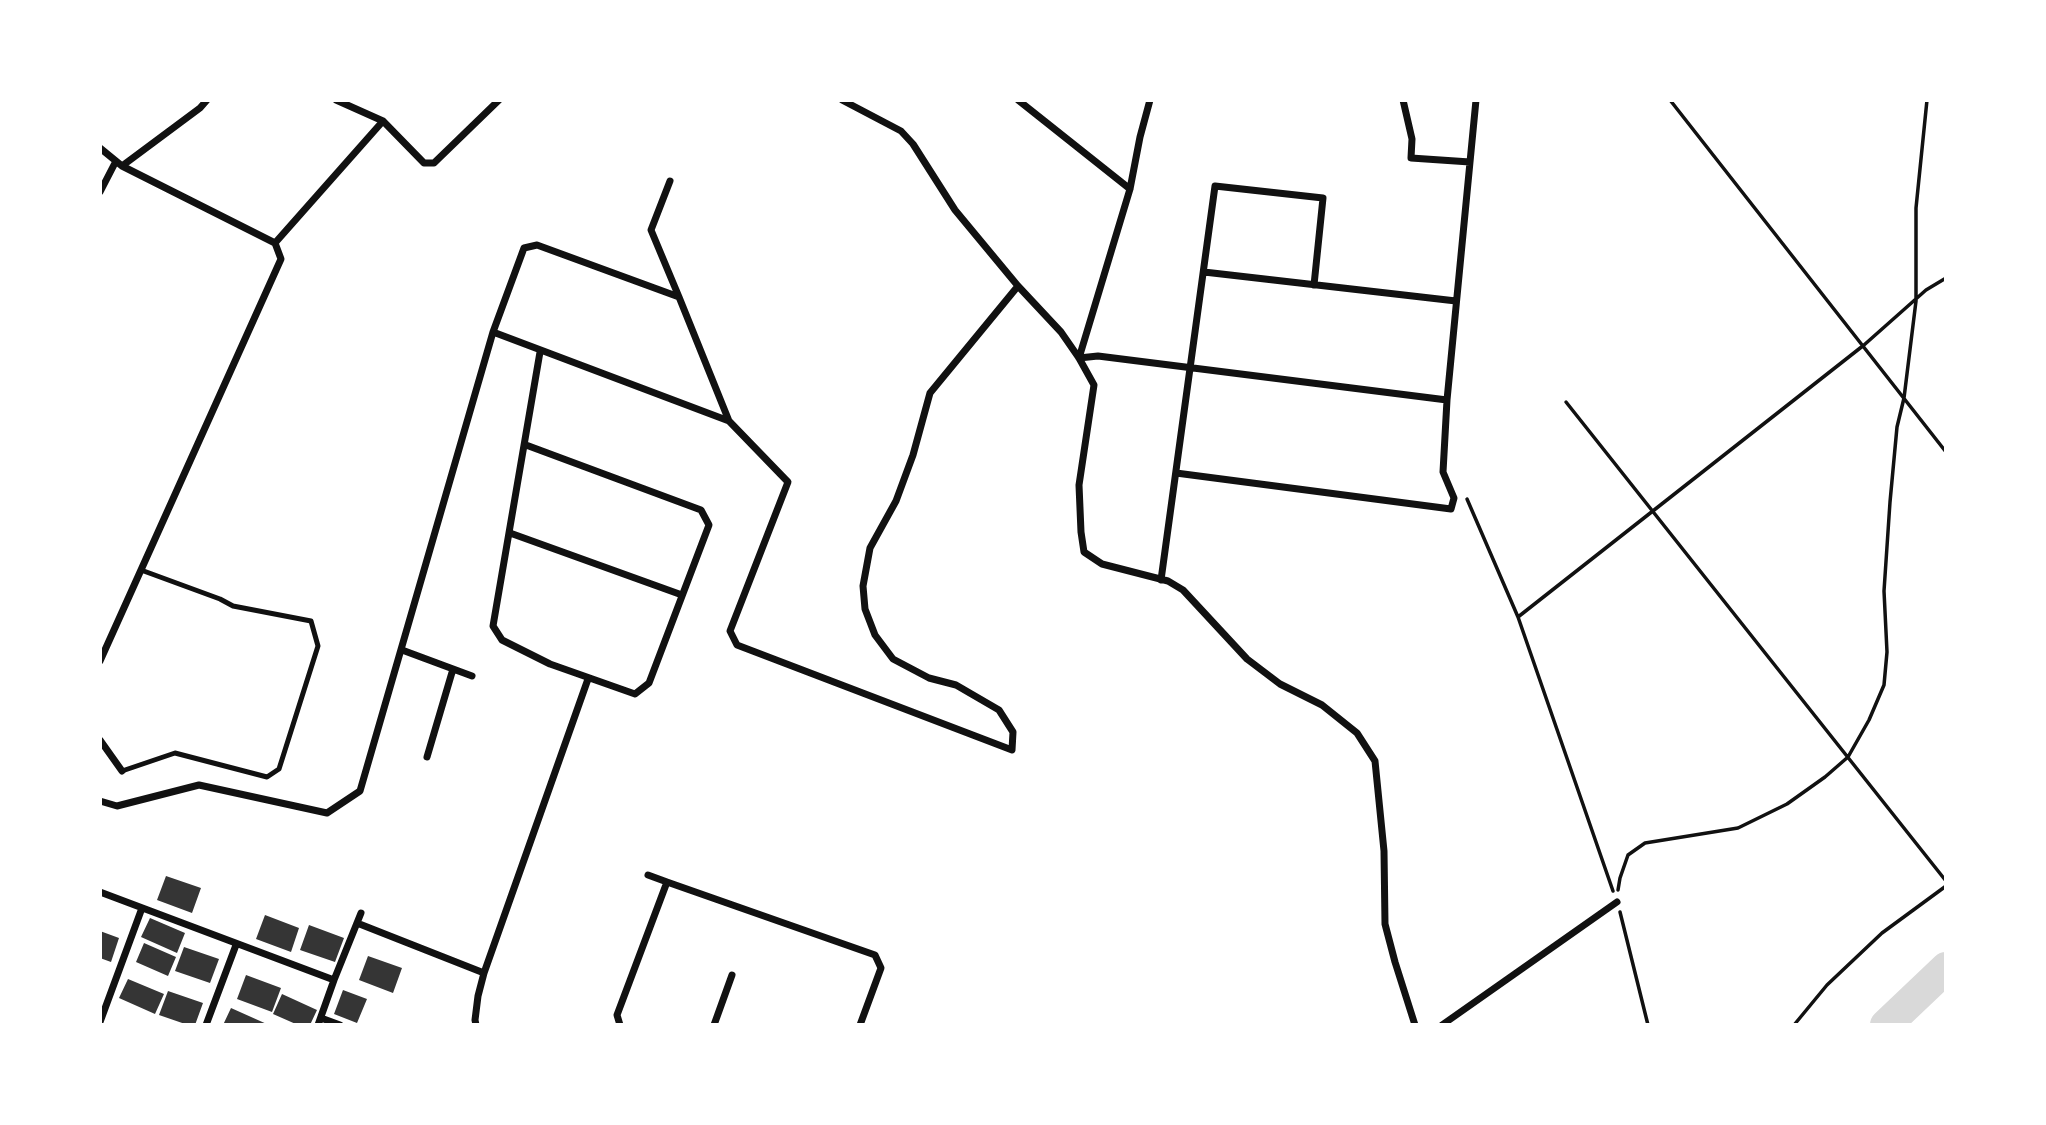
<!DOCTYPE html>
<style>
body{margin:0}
#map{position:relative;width:2046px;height:1125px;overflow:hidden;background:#fff;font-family:"Source Serif 4",serif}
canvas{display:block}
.frame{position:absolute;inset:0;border:102px solid #fff;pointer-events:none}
</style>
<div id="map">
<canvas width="2046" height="1125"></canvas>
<div class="frame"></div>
</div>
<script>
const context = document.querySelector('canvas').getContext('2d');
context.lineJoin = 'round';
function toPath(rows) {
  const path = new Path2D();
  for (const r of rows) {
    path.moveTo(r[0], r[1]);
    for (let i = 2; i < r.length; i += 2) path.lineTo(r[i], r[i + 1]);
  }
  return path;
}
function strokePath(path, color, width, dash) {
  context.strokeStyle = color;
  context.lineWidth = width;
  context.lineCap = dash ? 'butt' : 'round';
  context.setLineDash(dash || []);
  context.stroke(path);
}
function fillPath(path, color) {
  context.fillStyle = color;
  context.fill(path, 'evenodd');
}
strokePath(toPath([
 [1886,1025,1946,968]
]), '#d9d9d9', 32);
fillPath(toPath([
 [166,876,201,888,192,913,157,900],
 [265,915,299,928,291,952,256,939],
 [150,918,185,933,177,953,141,937],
 [309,925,344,938,335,962,300,950],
 [100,931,119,938,111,962,100,958],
 [144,943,176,957,168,976,136,962],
 [184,947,219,959,210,983,175,971],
 [368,956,402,968,393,993,359,980],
 [246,975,281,988,272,1012,237,999],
 [128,979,164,994,155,1014,119,998],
 [343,990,367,999,357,1023,334,1014],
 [168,991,203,1003,195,1025,188,1025,159,1015],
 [282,994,317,1010,310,1025,298,1025,273,1014],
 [231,1008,269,1025,223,1025]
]), '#353535');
strokePath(toPath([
 [1670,100,1946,452],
 [1566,402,1946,881],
 [1467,499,1518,617,1613,891],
 [1518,617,1864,345,1926,290,1946,278],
 [1618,890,1620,878,1628,855,1645,843,1738,828,1787,804,1825,777,1848,757,1869,720,1884,685,1887,652,1884,591,1890,502,1897,427,1904,398,1916,301,1916,208,1927,100],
 [1620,912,1648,1025],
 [1794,1025,1827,985,1882,933,1946,886]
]), '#111', 3.5);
strokePath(toPath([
 [122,771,175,753,267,777,279,769,318,646,311,621,233,606,220,599,141,570]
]), '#111', 5);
strokePath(toPath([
 [336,100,383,121,424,163,434,163,499,100],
 [842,100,901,131,913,144,955,210,1018,286,1061,332,1079,358,1094,385,1079,485,1081,532,1084,552,1102,564,1168,581,1183,590,1247,659,1280,684,1322,705,1357,733,1375,761,1384,851,1385,924,1395,962,1415,1025],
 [1018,100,1130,189],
 [1150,100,1140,137,1130,189,1079,358,1098,356,1447,400],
 [1403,100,1412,139,1411,158,1470,162],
 [100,148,122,166,275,243,281,259,100,661],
 [122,166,200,108,207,100],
 [670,181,651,230,679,297],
 [100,192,116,161],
 [275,243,383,121],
 [1204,272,1456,301],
 [493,332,729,421],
 [526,445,701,510,709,525,649,683,635,694,550,664,502,640,493,626,540,352],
 [1176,473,1451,509,1454,498,1443,472,1447,400,1476,100],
 [510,533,682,595],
 [1161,580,1215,186,1323,198,1314,285],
 [402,650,472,676],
 [100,740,122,771],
 [427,757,453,669],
 [100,801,117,806,199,785,327,813,360,791,493,332,524,248,537,245,679,297,729,421,788,482,730,631,737,645,1012,750,1013,732,999,710,956,685,929,678,893,659,875,635,865,609,863,586,870,548,896,501,913,455,930,393,1018,286],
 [648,875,667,882],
 [100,892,334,980,318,1025],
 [357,923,484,973,588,679],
 [334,980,361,913],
 [321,1018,340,1025],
 [100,1022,142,908],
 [206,1025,236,945],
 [476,1025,475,1020,478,996,484,973],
 [620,1025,617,1015,667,882,875,955,881,968,860,1025],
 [714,1025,732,975],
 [1442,1025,1617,902]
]), '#111', 7);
</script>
